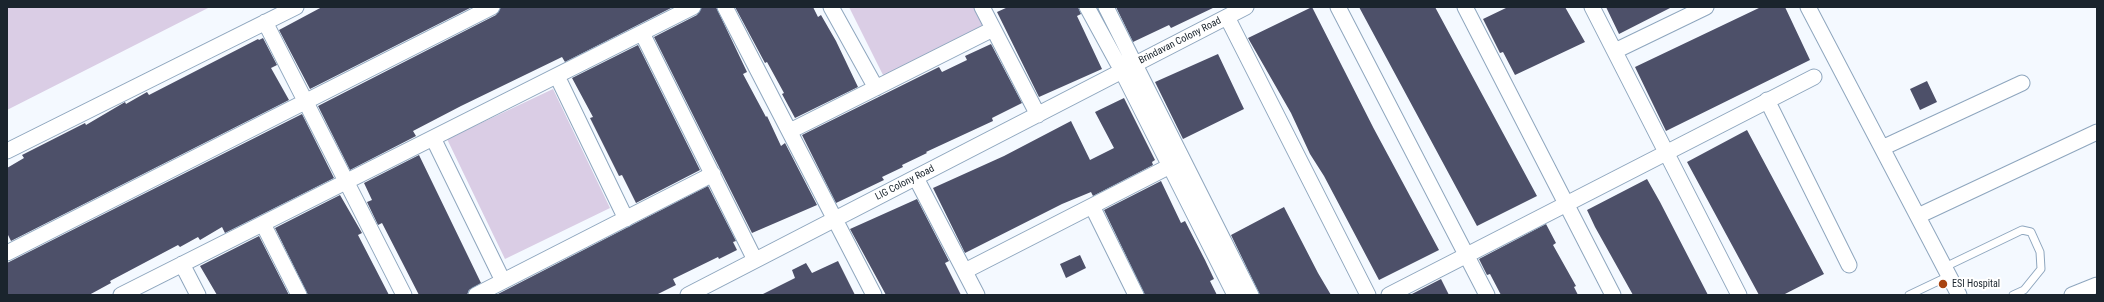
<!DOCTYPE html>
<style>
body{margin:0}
#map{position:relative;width:2104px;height:302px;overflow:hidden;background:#f4f9ff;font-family:"Roboto Condensed",sans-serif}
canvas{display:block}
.frame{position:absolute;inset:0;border:8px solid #1a242d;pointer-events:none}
</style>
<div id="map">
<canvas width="2104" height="302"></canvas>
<div class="frame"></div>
</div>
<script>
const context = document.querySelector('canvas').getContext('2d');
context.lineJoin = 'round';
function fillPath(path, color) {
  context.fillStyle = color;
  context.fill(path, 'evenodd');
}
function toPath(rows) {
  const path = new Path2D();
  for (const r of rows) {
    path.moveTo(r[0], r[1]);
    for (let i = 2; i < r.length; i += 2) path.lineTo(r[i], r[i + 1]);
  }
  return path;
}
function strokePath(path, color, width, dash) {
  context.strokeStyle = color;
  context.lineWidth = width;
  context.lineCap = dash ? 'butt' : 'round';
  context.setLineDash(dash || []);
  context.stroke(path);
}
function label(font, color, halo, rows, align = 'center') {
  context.font = font + ' "Roboto Condensed",sans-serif';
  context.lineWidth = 4;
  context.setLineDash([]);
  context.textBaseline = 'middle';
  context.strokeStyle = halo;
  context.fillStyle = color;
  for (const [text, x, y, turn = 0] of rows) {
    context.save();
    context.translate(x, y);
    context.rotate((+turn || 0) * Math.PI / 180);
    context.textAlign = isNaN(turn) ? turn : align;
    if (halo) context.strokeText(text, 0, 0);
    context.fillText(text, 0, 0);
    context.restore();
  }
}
fillPath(toPath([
 [7,7,210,7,7,110],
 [849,7,979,7,989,26,885,79],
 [553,89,610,208,505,259,447,139]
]), '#dacde5');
fillPath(toPath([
 [322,7,472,7,310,89,279,30],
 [501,7,673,7,565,62,562,57,461,106,413,131,416,136,350,170,318,106,496,15],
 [702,7,716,7,747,72,743,74,766,117,767,116,781,146,785,143,817,205,752,233,654,37,697,15],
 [735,7,813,7,818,17,821,15,836,41,858,87,795,118,782,94,784,93,767,62,765,63],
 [1008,7,1078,7,1081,14,1077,16,1102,69,1039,97,997,12],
 [1116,7,1215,7,1171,28,1169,25,1133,42],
 [1312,7,1374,129,1439,250,1379,280,1324,176,1310,154,1291,113,1248,38],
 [1359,7,1435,7,1537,196,1477,226],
 [1508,7,1565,7,1585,42,1515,75,1503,52,1500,53,1483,19],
 [1606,7,1672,7,1619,34],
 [1761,7,1785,7,1810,60,1666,131,1635,67],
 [263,38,277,65,271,68,289,100,11,241,7,233,7,168,24,158,22,155,85,123,86,125,125,102,126,104,147,92,149,95,258,39,259,40],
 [991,44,1022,103,992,118,993,121,926,152,927,153,902,165,903,167,882,177,884,180,836,203,802,135,939,67,942,72,967,60,965,56],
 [638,45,700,170,636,203,622,175,619,176,590,118,593,117,572,78],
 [1218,54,1244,109,1183,139,1155,82],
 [1927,81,1937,102,1920,110,1910,89],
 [1124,98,1155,160,1152,162,1153,165,1093,196,1091,192,1062,204,965,253,933,188,1004,156,1071,121,1090,160,1114,148,1095,112],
 [302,114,334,178,225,233,222,227,200,240,198,237,180,247,178,245,110,281,111,283,89,295,7,295,7,263],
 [1747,130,1824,274,1783,295,1759,295,1687,162],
 [419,155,481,283,469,290,467,295,419,295,382,223,378,225,367,202,372,200,364,183],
 [1647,179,1660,202,1708,295,1633,295,1595,227,1587,210],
 [1161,181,1181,223,1185,221,1205,260,1214,279,1210,281,1217,295,1145,295,1104,210],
 [708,186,736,241,733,242,737,250,719,259,718,257,673,279,676,285,656,295,496,295],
 [340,195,362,233,358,235,389,295,308,295,275,228],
 [917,199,949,261,945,263,961,295,886,295,850,229],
 [1284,207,1318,273,1331,295,1260,295,1231,235],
 [1546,224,1556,243,1553,245,1576,286,1574,287,1578,295,1501,295,1490,274,1487,275,1479,259],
 [259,236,289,295,217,295,200,266],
 [1080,255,1086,268,1066,278,1060,264],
 [838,261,855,295,761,295,795,278,792,270,806,263,812,273],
 [1441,279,1449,295,1410,295]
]), '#4d5069');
const service = toPath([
 [1945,267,2022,230,2031,232,2040,252,2041,269,2024,290,2013,295],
 [1909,295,1949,276]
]);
const minor = toPath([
 [725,7,874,295],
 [831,7,876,88],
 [982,7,1038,115],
 [1087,7,1122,71,1235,295],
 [1106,7,1251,295],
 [1338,7,1487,295],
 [1465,7,1613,295],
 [1592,7,1739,295],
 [1808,7,1959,295],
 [1227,17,1368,295],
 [265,22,404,295],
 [642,33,755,260],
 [1615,51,1706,7],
 [557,76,626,219],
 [1767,100,1849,265],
 [790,131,993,29],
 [433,138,503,281],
 [1882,148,2022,83],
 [7,151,296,7],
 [916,178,977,295],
 [1092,206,1136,295],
 [1918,216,2097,132],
 [263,224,299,295],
 [7,253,492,7],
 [182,264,198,295],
 [965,271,1170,166],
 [121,295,693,7],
 [476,295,713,174],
 [688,295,1246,7],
 [1389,295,1814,77],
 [2072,295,2097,285]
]);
strokePath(service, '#8ea6be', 9);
strokePath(minor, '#8ea6be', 17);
strokePath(service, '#fff', 7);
strokePath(minor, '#fff', 15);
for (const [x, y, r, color] of [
 [1943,284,5,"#a84411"]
]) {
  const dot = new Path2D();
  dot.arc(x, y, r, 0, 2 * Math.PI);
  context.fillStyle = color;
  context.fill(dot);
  strokePath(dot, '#fff', 1.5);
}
label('10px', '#1a242d', '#fff', [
 ["Brindavan Colony Road",1180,41,-27],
 ["LIG Colony Road",905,183,-27]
]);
label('10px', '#1a242d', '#fff', [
 ["ESI Hospital",1952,284]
], 'left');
</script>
